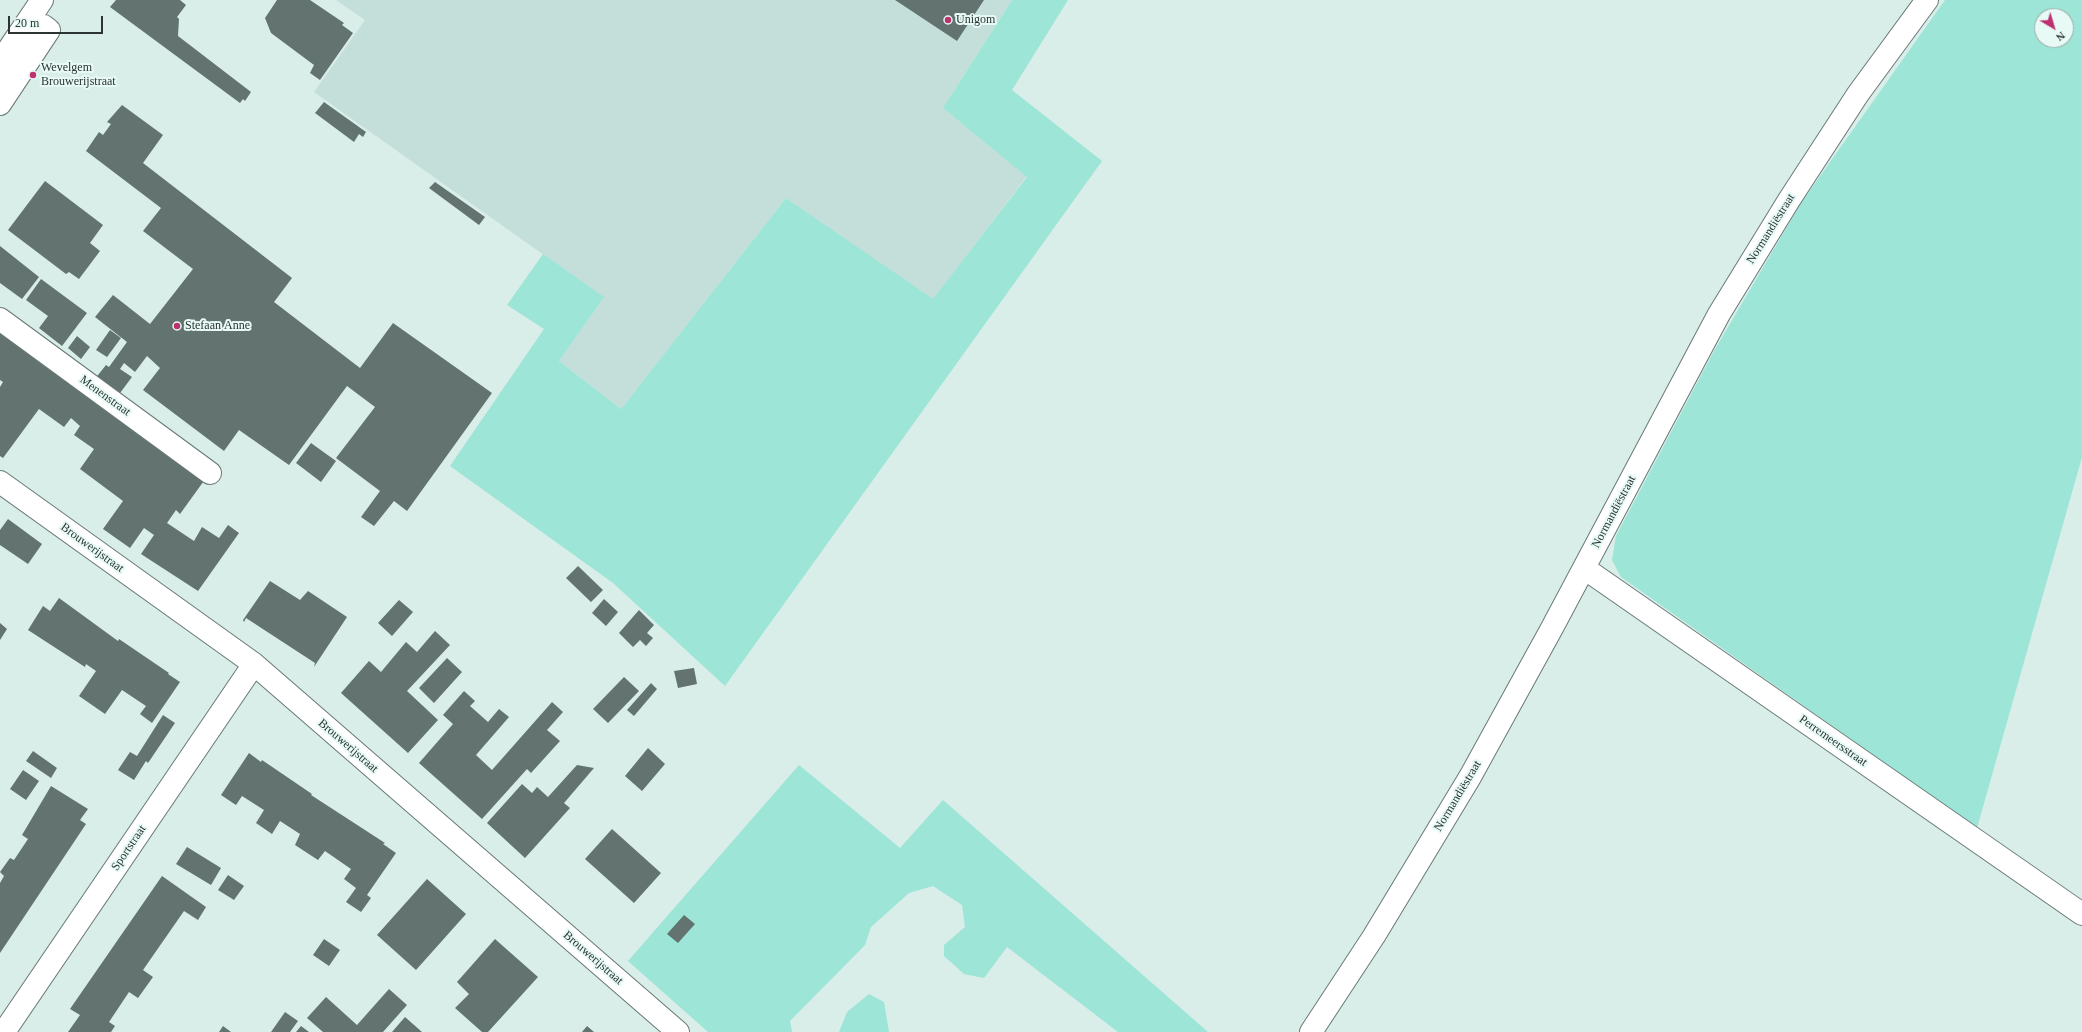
<!DOCTYPE html>
<meta charset="utf-8">
<style>
body{margin:0}
#map{position:relative;width:2082px;height:1032px;overflow:hidden;background:#d9ede9;font-family:Georgia,serif}
canvas{display:block}
.north{position:absolute;left:2034px;top:8px;width:40px;height:40px;box-sizing:border-box;background:#e7faf6;border:1px solid #9caba8;border-radius:50%;rotate:142deg;font-size:11px;font-weight:700;line-height:16px;text-align:center;color:#2c3432}
.north::after{content:'';display:block;margin:auto;width:14px;height:18px;background:#bc326e;clip-path:polygon(50% 0,100% 100%,50% 72%,0 100%)}
.scale{position:absolute;left:8px;top:16px;width:95px;height:18px;box-sizing:border-box;border:2px solid #2c3432;border-top:0;padding-left:5px;font-size:12px;line-height:14px;white-space:nowrap;color:#2c3432;-webkit-text-stroke:3px #e7faf6;paint-order:stroke}
</style>
<div id="map">
<canvas width="2082" height="1032"></canvas>
<div class="north">N</div>
<div class="scale">20 m</div>
</div>
<script>
const context = document.querySelector('canvas').getContext('2d');
context.lineJoin = 'round';
function fillPath(path, color) {
  context.fillStyle = color;
  context.fill(path, 'evenodd');
}
function toPath(rows) {
  const path = new Path2D();
  for (const r of rows) {
    path.moveTo(r[0], r[1]);
    for (let i = 2; i < r.length; i += 2) path.lineTo(r[i], r[i + 1]);
  }
  return path;
}
function strokePath(path, color, width, dash) {
  context.strokeStyle = color;
  context.lineWidth = width;
  context.lineCap = dash ? 'butt' : 'round';
  context.setLineDash(dash || []);
  context.stroke(path);
}
function label(font, color, halo, rows, align = 'center') {
  context.font = font + ' Georgia,serif';
  context.lineWidth = 4;
  context.setLineDash([]);
  context.textBaseline = 'middle';
  context.strokeStyle = halo;
  context.fillStyle = color;
  for (const [text, x, y, turn = 0] of rows) {
    context.save();
    context.translate(x, y);
    context.rotate((+turn || 0) * Math.PI / 180);
    context.textAlign = isNaN(turn) ? turn : align;
    if (halo) context.strokeText(text, 0, 0);
    context.fillText(text, 0, 0);
    context.restore();
  }
}
fillPath(toPath([
 [336,0,1012,0,943,108,1027,176,933,300,786,198,621,409,559,361,603,297,314,92,365,20]
]), '#c4dfda');
fillPath(toPath([
 [1012,0,1068,0,1012,90,1102,161,725,686,613,583,450,466,544,329,507,305,543,254,604,297,559,361,621,409,786,198,933,299,1027,177,943,108],
 [1945,0,2082,0,2082,457,1977,828,1621,577,1612,560,1616,536,1714,351,1801,203],
 [2042,16,2066,16,2066,40,2042,40],
 [799,765,900,848,943,800,1208,1032,1118,1032,1007,947,984,978,964,974,944,956,944,945,965,927,962,905,933,886,909,893,871,927,865,945,790,1021,792,1032,708,1032,628,961],
 [869,994,884,1002,889,1032,839,1032,847,1012]
]), '#9ce5d7');
fillPath(toPath([
 [116,0,180,0,186,5,177,17,179,19,178,36,251,92,245,101,243,99,240,103,110,7],
 [277,0,310,0,344,23,342,25,353,33,320,80,310,73,314,65,271,33,265,18],
 [895,0,984,0,957,41],
 [324,102,366,132,363,137,359,134,354,142,315,113],
 [122,105,163,135,143,163,292,278,274,302,360,368,393,323,492,393,407,511,394,501,374,526,361,517,380,491,336,458,375,407,347,386,289,465,239,430,224,451,143,390,160,368,147,356,135,372,124,363,120,369,132,377,117,397,94,380,106,365,109,367,127,342,95,317,113,295,150,324,193,269,143,231,161,208,86,151,99,132,103,135,111,124,107,122],
 [45,181,103,225,90,243,100,251,79,279,69,272,66,274,8,230],
 [435,182,485,217,479,225,429,188],
 [0,246,39,277,22,299,0,283],
 [41,279,87,313,62,346,39,328,48,316,26,300],
 [0,327,206,478,180,514,176,510,167,523,194,541,202,527,219,538,228,525,239,533,198,591,141,554,154,535,144,528,130,548,103,529,123,501,80,469,94,449,74,435,80,426,71,418,64,427,39,409,3,458,0,456,0,387,3,382,0,380],
 [110,330,121,338,107,357,96,350],
 [77,336,90,347,81,359,68,348],
 [311,443,336,461,321,482,296,463],
 [8,519,42,544,28,564,0,545,0,530],
 [578,566,603,590,591,602,566,578],
 [270,581,300,600,308,591,347,617,314,667,315,663,246,618,244,622,243,620],
 [59,598,118,641,119,639,169,673,168,674,180,682,152,723,140,714,146,706,122,690,105,714,79,696,96,671,86,664,85,667,28,630,43,606,50,611],
 [604,599,618,612,606,626,592,613],
 [399,600,413,612,392,636,378,623],
 [639,610,654,625,647,633,653,638,646,646,640,640,633,647,619,633],
 [0,623,7,629,0,640],
 [435,631,450,645,407,691,438,720,408,753,341,693,369,661,381,672,406,642,417,652],
 [447,658,462,672,434,703,419,688],
 [694,668,697,684,678,688,674,671],
 [624,677,639,691,608,723,593,709],
 [651,683,657,689,634,716,627,710],
 [464,691,475,701,470,706,488,722,499,709,509,717,476,755,492,770,552,702,563,712,547,730,560,741,531,773,527,769,482,819,419,763,453,724,443,715],
 [163,715,175,723,148,763,146,761,134,780,118,770,130,752,137,756],
 [648,748,665,764,642,791,625,776],
 [33,751,57,768,51,778,26,761],
 [249,753,261,762,262,760,312,794,311,795,385,843,383,844,396,853,367,895,371,898,361,912,346,902,356,888,344,879,351,869,325,851,318,860,295,845,300,834,280,821,272,834,256,823,264,810,242,796,236,805,221,795],
 [577,765,594,768,564,803,570,808,525,858,487,823,522,784,532,793,537,787,548,797],
 [23,770,39,781,26,800,10,789],
 [51,786,88,809,80,820,86,824,0,953,0,883,4,876,0,872,10,858,14,860,28,839,22,835],
 [612,829,661,873,634,903,585,859],
 [187,847,221,868,211,885,176,864],
 [228,875,244,886,234,900,218,890],
 [162,876,206,907,198,920,184,911,143,970,153,977,138,998,129,992,109,1022,115,1026,111,1032,68,1032,80,1015,70,1009],
 [427,879,466,914,416,970,377,935],
 [684,915,695,924,678,943,667,934],
 [324,939,340,950,329,966,313,955],
 [495,939,538,977,488,1032,482,1032,455,1008,469,994,457,982],
 [389,989,407,1005,383,1032,323,1032,307,1018,326,997,357,1025],
 [285,1012,298,1021,290,1032,271,1032],
 [405,1017,422,1032,392,1032],
 [223,1026,231,1032,219,1032],
 [301,1026,309,1032,296,1032],
 [587,1026,594,1032,582,1032]
]), '#627370');
const minor = toPath([
 [0,86,40,27,44,26,49,30,0,104],
 [0,319,210,473],
 [0,482,254,664,678,1032],
 [1584,568,2082,914],
 [4,1032,254,664],
 [1311,1032,1374,936,1470,777,1552,628,1719,314,1789,200,1858,94,1927,0]
]);
const major = toPath([
 [0,62,42,0]
]);
strokePath(minor, '#687976', 24);
strokePath(major, '#687976', 24);
strokePath(minor, '#fff', 22);
strokePath(major, '#fff', 22);
for (const [x, y, r, color] of [
 [948,20,4,"#bc326e"],
 [33,75,4,"#bc326e"],
 [177,326,4,"#bc326e"]
]) {
  const dot = new Path2D();
  dot.arc(x, y, r, 0, 2 * Math.PI);
  context.fillStyle = color;
  context.fill(dot);
  strokePath(dot, '#e7faf6', 1.5);
}
label('12px', '#2c3432', '#e7faf6', [
 ["Unigom",956,20],
 ["Wevelgem",41,68],
 ["Brouwerijstraat",41,82],
 ["Stefaan Anne",185,326]
], 'left');
label('12px', '#2c3432', '#e7faf6', [
 ["Normandiëstraat",1771,229,-58],
 ["Menenstraat",105,396,36],
 ["Normandiëstraat",1614,512,-62],
 ["Brouwerijstraat",92,548,36],
 ["Perremeersstraat",1833,741,35],
 ["Brouwerijstraat",348,746,41],
 ["Normandiëstraat",1458,796,-59],
 ["Sportstraat",129,848,-56],
 ["Brouwerijstraat",593,958,41]
]);
</script>
